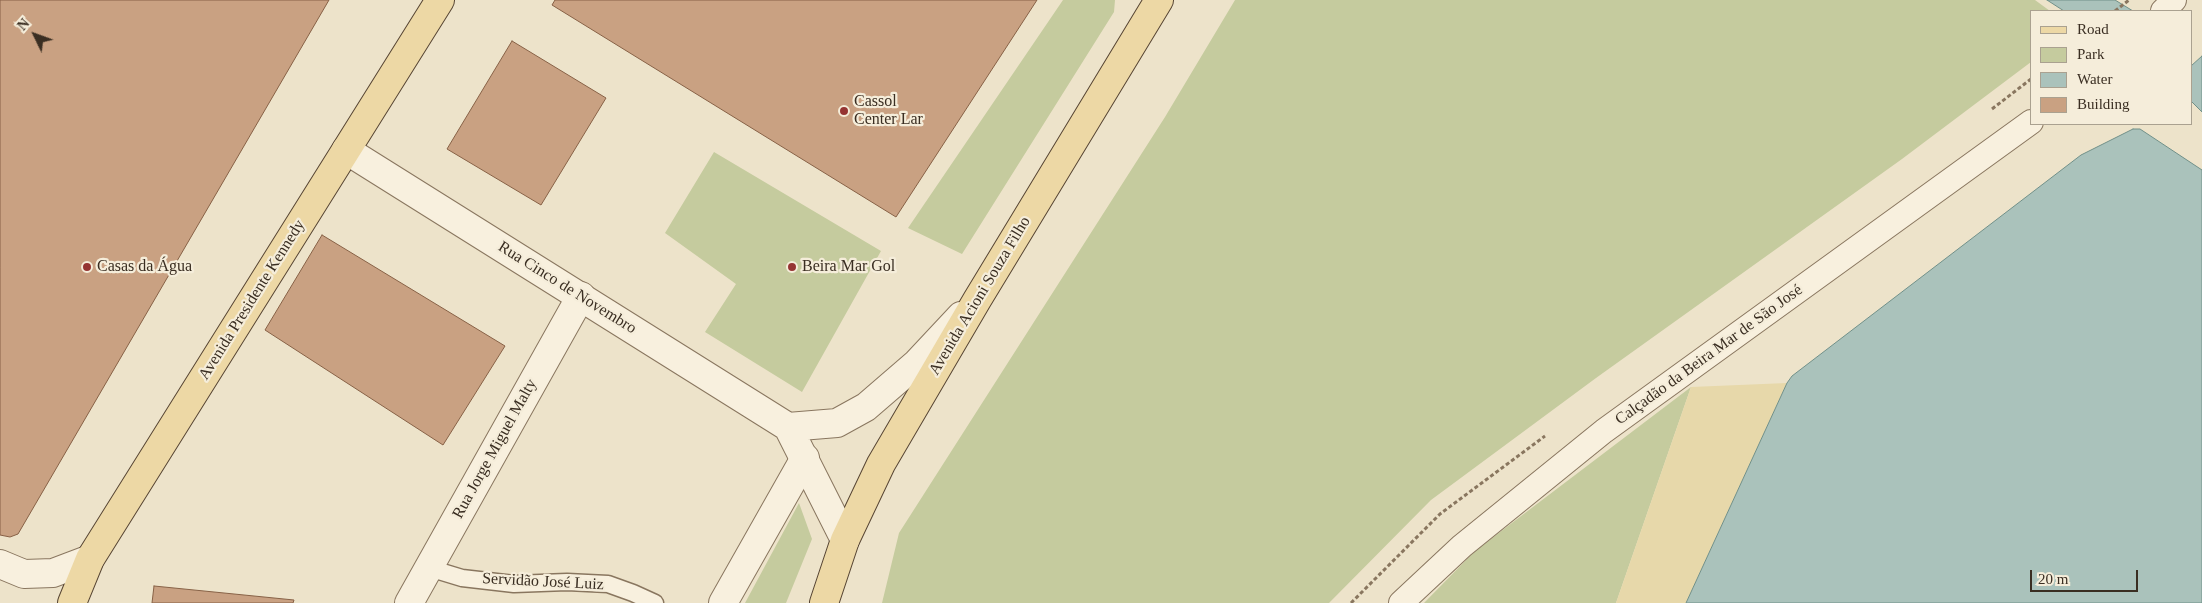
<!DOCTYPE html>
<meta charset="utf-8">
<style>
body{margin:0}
#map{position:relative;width:2202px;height:603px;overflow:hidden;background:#ede3ca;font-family:Georgia,serif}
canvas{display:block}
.legend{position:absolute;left:2030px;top:10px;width:162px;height:115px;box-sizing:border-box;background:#f5edda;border:1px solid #aaa190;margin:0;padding:6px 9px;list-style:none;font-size:15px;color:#3a2e22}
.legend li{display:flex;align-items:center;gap:10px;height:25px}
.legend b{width:25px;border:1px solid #aaa190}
.north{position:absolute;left:10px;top:10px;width:50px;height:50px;-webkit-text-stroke:4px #f5edda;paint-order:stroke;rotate:312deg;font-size:14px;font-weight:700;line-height:20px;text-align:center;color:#3a2e22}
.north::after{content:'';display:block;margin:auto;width:18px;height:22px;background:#3a2e22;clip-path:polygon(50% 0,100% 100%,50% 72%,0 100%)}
.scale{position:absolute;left:2030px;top:570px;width:108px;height:22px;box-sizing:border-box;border:2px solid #3a2e22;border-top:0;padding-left:6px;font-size:15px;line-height:18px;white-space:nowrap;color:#3a2e22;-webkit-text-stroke:4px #f5edda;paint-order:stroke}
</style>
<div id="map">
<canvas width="2202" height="603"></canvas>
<ul class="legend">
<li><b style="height:6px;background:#edd8a5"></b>Road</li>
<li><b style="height:14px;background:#c5cb9e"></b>Park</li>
<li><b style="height:14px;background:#aac2bb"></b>Water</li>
<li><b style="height:14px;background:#c9a182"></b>Building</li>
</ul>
<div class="north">N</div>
<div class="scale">20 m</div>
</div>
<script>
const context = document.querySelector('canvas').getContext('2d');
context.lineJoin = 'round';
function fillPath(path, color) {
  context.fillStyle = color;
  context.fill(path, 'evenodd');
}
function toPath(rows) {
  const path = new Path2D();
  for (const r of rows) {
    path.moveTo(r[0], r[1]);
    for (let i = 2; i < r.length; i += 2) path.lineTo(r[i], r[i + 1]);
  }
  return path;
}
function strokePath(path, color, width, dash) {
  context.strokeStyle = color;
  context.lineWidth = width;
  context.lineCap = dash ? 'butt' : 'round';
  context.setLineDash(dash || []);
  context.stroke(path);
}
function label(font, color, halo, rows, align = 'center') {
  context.font = font + ' Georgia,serif';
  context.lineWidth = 4.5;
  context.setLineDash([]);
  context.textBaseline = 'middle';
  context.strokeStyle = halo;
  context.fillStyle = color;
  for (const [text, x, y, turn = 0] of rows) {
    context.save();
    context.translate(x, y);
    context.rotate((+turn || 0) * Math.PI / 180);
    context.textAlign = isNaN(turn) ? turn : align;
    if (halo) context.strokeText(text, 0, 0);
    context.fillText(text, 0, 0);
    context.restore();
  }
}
fillPath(toPath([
 [1063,0,1115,0,1114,12,962,254,908,228],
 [1235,0,2035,0,2050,11,2031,11,2031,62,1902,159,1596,378,1431,500,1329,603,882,603,899,533,1165,117],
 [714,152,881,251,802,392,705,332,736,284,665,233],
 [1691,387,1616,603,1424,603,1475,551],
 [799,503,812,539,786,603,745,603]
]), '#c5cb9e');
fillPath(toPath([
 [1787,383,1686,603,1616,603,1691,387]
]), '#e7d8aa');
const water = toPath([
 [2047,0,2115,0,2133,11,2064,11,2047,0],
 [2202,56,2202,112,2191,101,2191,66,2202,56],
 [2133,129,2140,129,2202,170,2202,603,1686,603,1787,383,1792,376,2081,155,2133,129]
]);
fillPath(water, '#aac2bb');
strokePath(water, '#719089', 1);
const building = toPath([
 [0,0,329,0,18,534,10,537,0,535,0,0],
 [555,0,1037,0,896,217,552,5,555,0],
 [512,41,606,98,541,205,447,149,512,41],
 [322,235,505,346,443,445,265,330,322,235],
 [154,586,294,600,293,603,152,603,154,586]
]);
fillPath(building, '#c9a182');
strokePath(building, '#876146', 1);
const service = toPath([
 [429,568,462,578,514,584,567,582,608,584,633,593,655,603]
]);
const pedestrian = toPath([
 [2163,11,2174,0],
 [1401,603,1462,546,1604,431,2031,122]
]);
const minor = toPath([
 [409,603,581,296],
 [723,603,805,458]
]);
const tertiary = toPath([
 [346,150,788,427,845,540],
 [788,427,837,423,866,407,917,363,961,316],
 [0,564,24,574,53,573,90,559]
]);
const primary = toPath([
 [72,603,90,559,440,0],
 [824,603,845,540,881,464,977,300,1159,0]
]);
strokePath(service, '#89765f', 19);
strokePath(pedestrian, '#89765f', 26);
strokePath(minor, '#89765f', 30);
strokePath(tertiary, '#89765f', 30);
strokePath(primary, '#574533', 30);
strokePath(toPath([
 [2115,11,2129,0],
 [1992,109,2031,79],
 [1351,603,1440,514,1545,436]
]), '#89765f', 3, [4, 2.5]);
strokePath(service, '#f8f0de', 16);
strokePath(pedestrian, '#f8f0de', 24);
strokePath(minor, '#f8f0de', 28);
strokePath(tertiary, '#f8f0de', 28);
strokePath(primary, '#edd8a5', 28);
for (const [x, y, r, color] of [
 [844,111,5,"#953432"],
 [87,267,5,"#953432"],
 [792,267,5,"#953432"]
]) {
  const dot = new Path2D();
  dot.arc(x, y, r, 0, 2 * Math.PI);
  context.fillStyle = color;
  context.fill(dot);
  strokePath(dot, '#f5edda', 2);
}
label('16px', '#3a2e22', '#f5edda', [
 ["Cassol",854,102],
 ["Center Lar",854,120],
 ["Casas da Água",97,267],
 ["Beira Mar Gol",802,267]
], 'left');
label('16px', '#3a2e22', '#f5edda', [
 ["Rua Cinco de Novembro",567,288,32],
 ["Avenida Acioni Souza Filho",980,296,-59],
 ["Avenida Presidente Kennedy",252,300,-58],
 ["Calçadão da Beira Mar de São José",1709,355,-36],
 ["Rua Jorge Miguel Malty",495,449,-61],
 ["Servidão José Luiz",543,582,3]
]);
</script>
